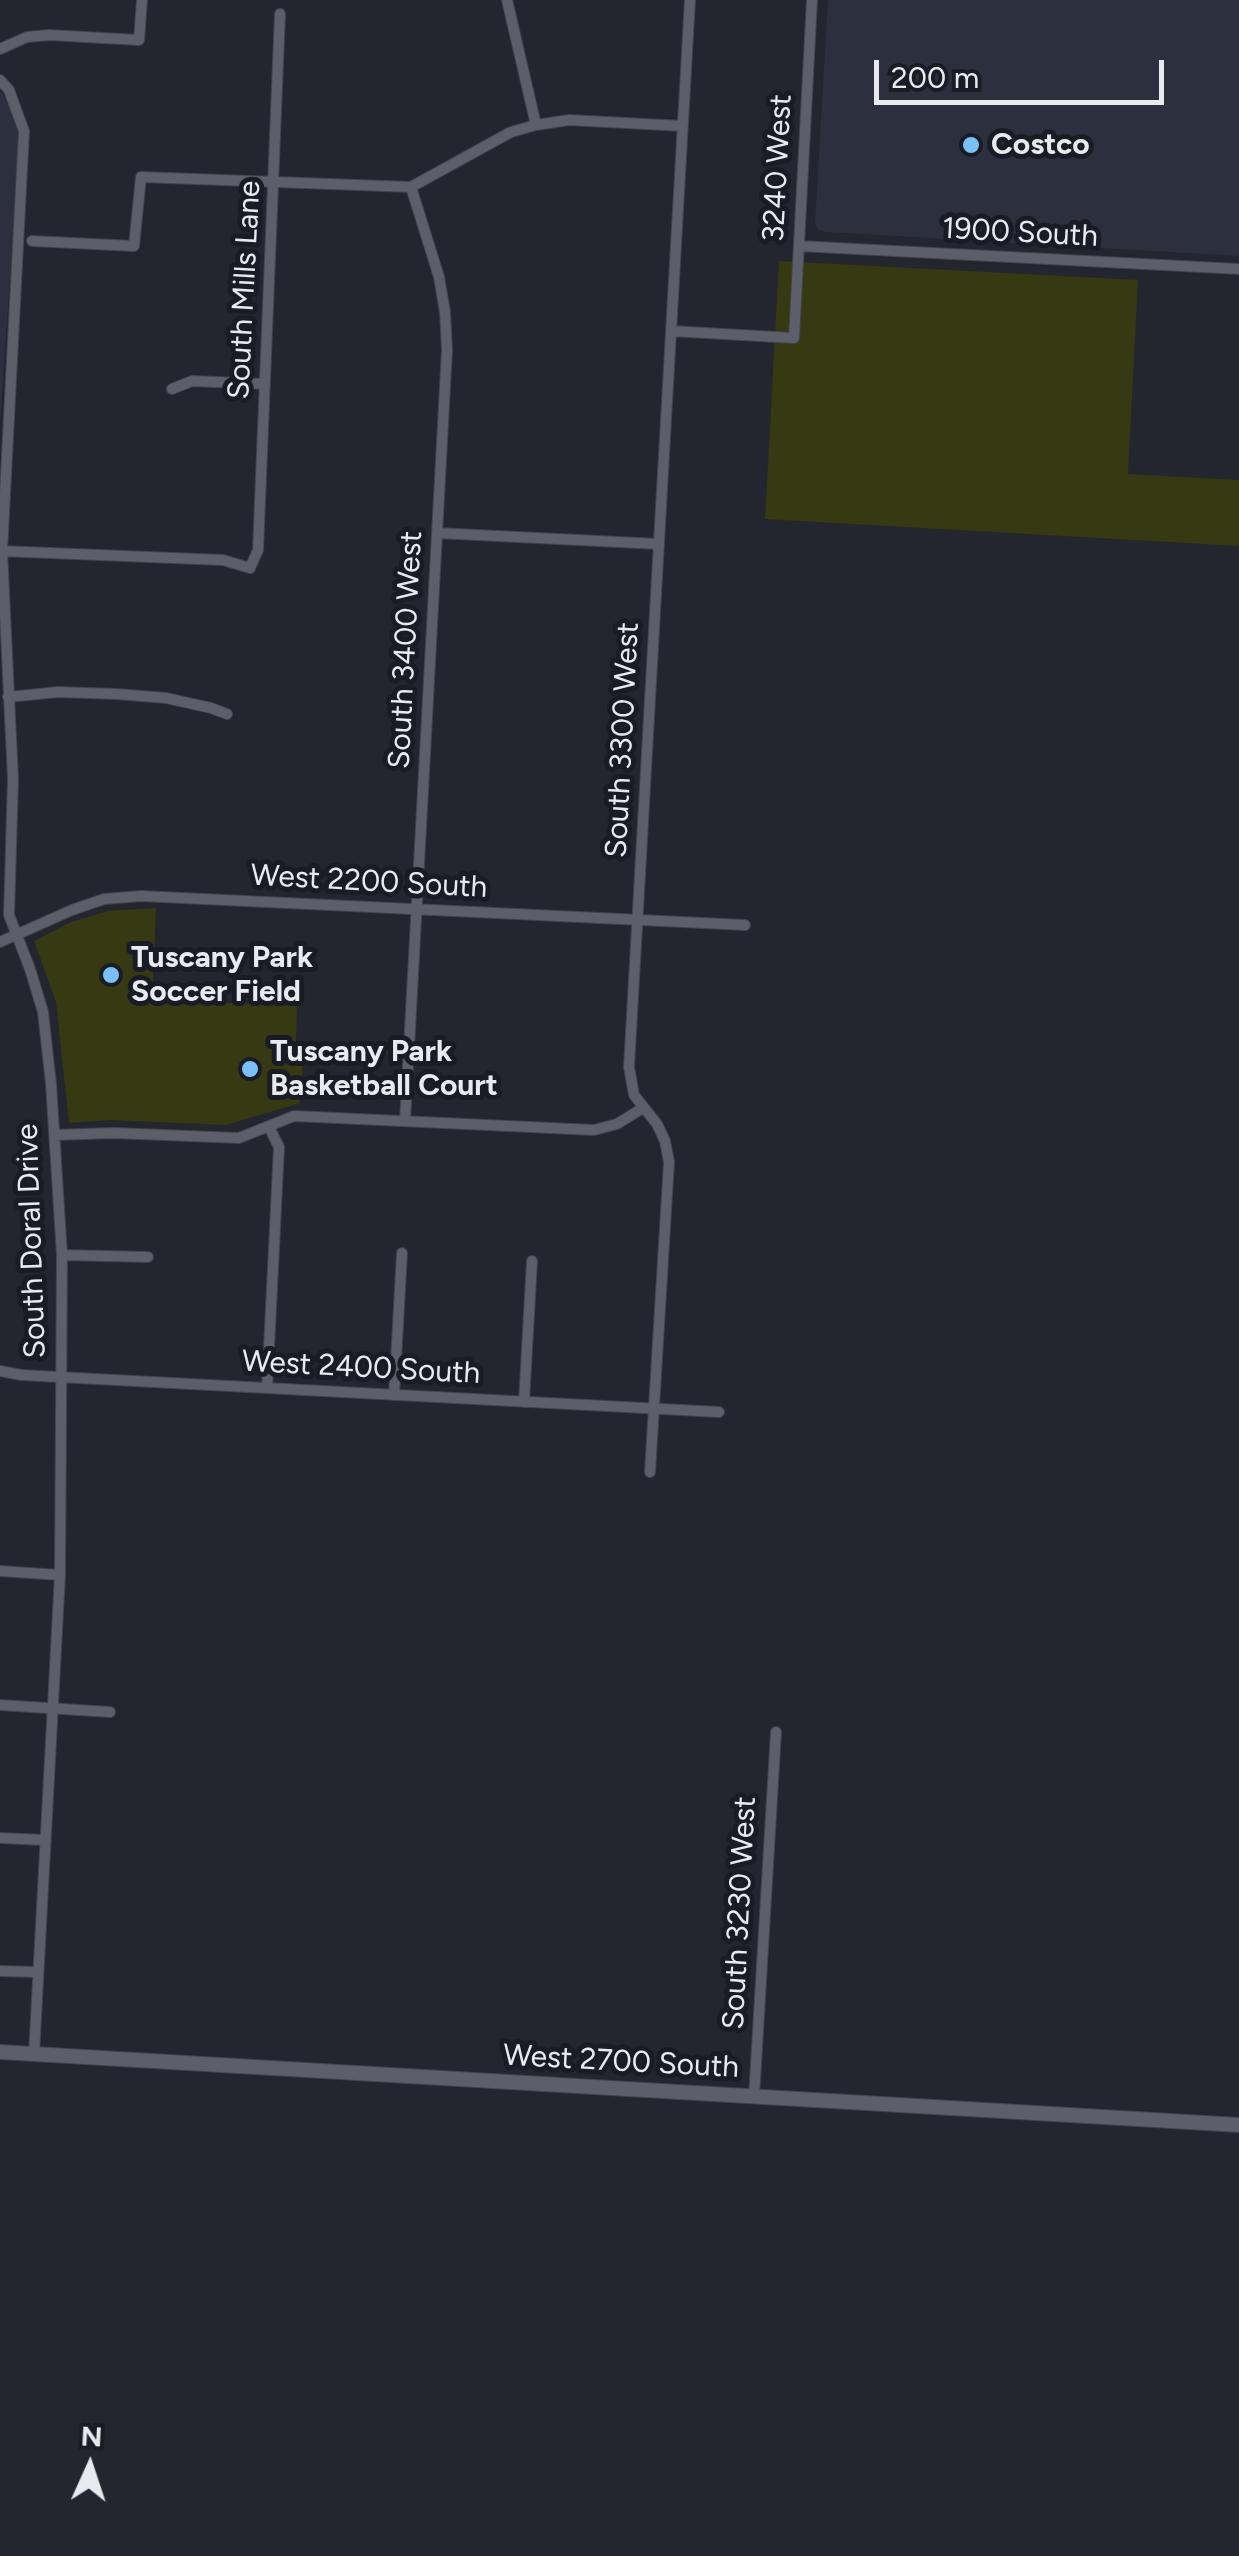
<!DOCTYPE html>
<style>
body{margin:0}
#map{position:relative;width:1239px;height:2556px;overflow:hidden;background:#23252f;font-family:Figtree,sans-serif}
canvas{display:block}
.north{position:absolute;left:40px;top:2416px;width:100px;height:100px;-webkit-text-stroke:8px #1a1c25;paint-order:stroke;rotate:3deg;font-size:28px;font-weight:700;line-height:40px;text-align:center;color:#e8eaf0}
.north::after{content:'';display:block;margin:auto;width:35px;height:45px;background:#e8eaf0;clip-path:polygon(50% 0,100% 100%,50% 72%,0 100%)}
.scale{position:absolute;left:874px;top:60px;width:290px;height:45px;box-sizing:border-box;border:5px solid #e8eaf0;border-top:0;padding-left:12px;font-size:30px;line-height:35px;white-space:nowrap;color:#e8eaf0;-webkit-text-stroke:8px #1a1c25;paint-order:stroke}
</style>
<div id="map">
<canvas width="1239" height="2556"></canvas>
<div class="north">N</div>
<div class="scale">200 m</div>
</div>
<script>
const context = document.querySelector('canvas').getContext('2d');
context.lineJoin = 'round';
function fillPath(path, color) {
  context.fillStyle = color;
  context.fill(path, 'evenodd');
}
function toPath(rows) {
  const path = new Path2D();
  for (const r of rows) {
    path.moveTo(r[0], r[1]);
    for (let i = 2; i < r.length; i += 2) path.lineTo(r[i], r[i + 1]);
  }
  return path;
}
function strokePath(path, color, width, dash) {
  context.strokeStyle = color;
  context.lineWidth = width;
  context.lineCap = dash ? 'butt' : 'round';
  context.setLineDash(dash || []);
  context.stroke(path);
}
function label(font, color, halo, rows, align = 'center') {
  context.font = font + ' Figtree,sans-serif';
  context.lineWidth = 10;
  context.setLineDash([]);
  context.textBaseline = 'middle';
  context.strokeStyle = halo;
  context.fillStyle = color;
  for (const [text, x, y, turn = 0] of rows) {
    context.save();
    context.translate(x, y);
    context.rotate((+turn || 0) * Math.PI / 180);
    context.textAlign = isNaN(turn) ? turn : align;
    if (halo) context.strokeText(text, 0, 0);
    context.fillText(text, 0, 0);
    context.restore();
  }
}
fillPath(toPath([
 [828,0,1239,0,1239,256,826,232,818,229,815,223],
 [0,91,9,101,20,133,0,423]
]), '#2c2f3e');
fillPath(toPath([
 [779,261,1138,280,1128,474,1239,480,1239,546,765,519],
 [156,908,152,999,297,1006,296,1044,397,1049,397,1054,304,1050,300,1103,226,1125,110,1120,69,1123,56,1002,34,941,71,922,108,911]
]), '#363912');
const street = toPath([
 [507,0,536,125],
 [0,49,27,37,49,35,139,40,142,0],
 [0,80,9,90,24,131,2,551,13,779,9,915,30,969,43,1012,51,1084,62,1255,60,1575,34,2054],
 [32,241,134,246,141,177,411,187,511,132,536,125,569,120,683,126],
 [799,246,1239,269],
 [671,331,794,338,812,0],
 [172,389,192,381,265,384],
 [437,533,659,544],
 [0,551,223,560,250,568,258,550,280,14],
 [8,697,58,692,117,694,166,698,211,708,227,714],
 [0,942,72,910,104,899,141,896,745,925],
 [405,1121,447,350,445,312,439,277,411,187],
 [54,1135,114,1133,239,1138,294,1116,594,1130,617,1124,643,1108],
 [62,1255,148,1257],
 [0,1371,21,1375,719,1412],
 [267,1388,279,1147,269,1127],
 [394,1395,402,1253],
 [524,1402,532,1261],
 [650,1472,669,1162,665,1141,657,1124,634,1095,629,1067,690,0],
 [0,1571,60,1575],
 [0,1705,110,1712],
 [0,1838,46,1840],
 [0,1971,37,1972],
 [754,2097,776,1732]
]);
const secondary = toPath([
 [0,2052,1239,2125]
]);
strokePath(street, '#42434b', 12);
strokePath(secondary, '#42434b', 16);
strokePath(street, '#5c5e69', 10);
strokePath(secondary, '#5c5e69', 14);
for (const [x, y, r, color] of [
 [971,145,10,"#79bff8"],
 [111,975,10,"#79bff8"],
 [250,1069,10,"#79bff8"]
]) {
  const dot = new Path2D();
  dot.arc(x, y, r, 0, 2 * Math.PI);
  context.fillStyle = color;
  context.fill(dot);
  strokePath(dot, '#1a1c25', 4);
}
label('bold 30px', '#e8eaf0', '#1a1c25', [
 ["Costco",991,145],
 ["Tuscany Park",131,958],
 ["Soccer Field",131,992],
 ["Tuscany Park",270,1052],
 ["Basketball Court",270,1086]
], 'left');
label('30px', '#e8eaf0', '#1a1c25', [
 ["3240 West",778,168,-87],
 ["1900 South",1020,233,3],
 ["South Mills Lane",245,290,-87],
 ["South 3400 West",406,650,-87],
 ["South 3300 West",623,740,-87],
 ["West 2200 South",369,882,3],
 ["South Doral Drive",32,1241,-92],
 ["West 2400 South",361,1368,3],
 ["South 3230 West",740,1913,-87],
 ["West 2700 South",621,2062,3]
]);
</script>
